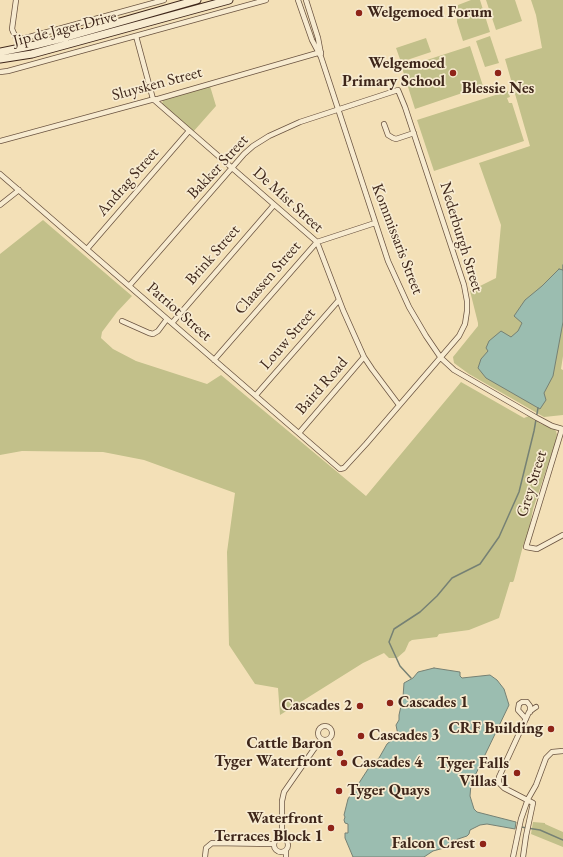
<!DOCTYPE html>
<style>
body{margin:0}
canvas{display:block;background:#f3e0b7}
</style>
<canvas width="563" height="857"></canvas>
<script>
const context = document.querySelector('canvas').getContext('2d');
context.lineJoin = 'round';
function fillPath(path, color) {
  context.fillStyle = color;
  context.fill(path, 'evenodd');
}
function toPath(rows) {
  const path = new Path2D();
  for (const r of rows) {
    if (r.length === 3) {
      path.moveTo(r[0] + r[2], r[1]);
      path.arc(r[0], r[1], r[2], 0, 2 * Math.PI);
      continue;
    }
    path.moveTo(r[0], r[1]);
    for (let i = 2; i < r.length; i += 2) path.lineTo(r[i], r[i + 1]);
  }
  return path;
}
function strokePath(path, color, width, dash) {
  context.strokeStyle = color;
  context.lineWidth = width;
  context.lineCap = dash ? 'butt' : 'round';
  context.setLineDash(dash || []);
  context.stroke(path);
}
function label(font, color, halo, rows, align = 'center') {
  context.font = font + ' "EB Garamond",serif';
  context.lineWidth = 3.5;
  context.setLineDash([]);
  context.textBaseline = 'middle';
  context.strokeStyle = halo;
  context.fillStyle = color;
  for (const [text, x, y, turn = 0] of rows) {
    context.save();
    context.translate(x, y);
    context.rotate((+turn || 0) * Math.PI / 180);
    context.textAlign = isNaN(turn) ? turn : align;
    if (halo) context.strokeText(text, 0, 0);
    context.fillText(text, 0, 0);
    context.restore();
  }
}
fillPath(toPath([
 [471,0,480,0,490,32,463,41,457,22,458,5],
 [486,0,515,0,522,21,496,30],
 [531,0,563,0,563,356,561,369,563,370,563,415,544,417,469,374,454,363,453,357,478,326,478,323,470,291,496,278,501,225,479,163,530,146,505,59,542,48,536,15],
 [490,36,499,63,485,67,476,41],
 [426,38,431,52,401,62,396,48],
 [470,46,483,86,415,109,402,68],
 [210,86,216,106,193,132,162,104,163,100],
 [508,91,510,97,507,98,509,103,512,103,524,141,434,171,417,120],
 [43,220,132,296,117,312,102,332,101,338,113,349,136,361,207,384,221,375,366,496,461,382,524,418,529,416,541,424,553,428,556,431,557,435,555,444,533,509,529,530,523,546,514,580,513,582,510,582,499,618,469,630,439,634,437,637,412,640,409,642,405,651,397,658,389,658,384,653,363,663,280,715,278,688,255,684,229,645,227,552,235,493,144,460,103,452,22,451,0,455,0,254],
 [533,822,545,823,545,824,563,832,563,847,531,834]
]), '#c2c08a');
const water = toPath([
 [559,269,563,270,563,322,553,376,544,393,546,400,540,409,486,378,478,368,481,359,488,351,486,348,489,341,501,331,511,337,518,331,522,323,514,316,525,300,542,286,559,269],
 [434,668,460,672,460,676,462,678,490,675,497,680,504,689,509,705,471,784,470,796,474,809,477,812,516,822,515,829,487,824,480,825,470,830,469,834,467,836,452,841,444,848,433,851,424,857,353,857,345,838,345,833,348,833,348,824,345,823,344,820,345,817,344,815,348,799,357,784,359,783,370,766,379,758,387,744,398,735,396,725,399,720,399,715,403,697,404,683,413,678,418,672,434,668]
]);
fillPath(water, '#9bbdb0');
strokePath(water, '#768174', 1);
strokePath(toPath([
 [563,265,563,270],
 [411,678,400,666,389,642,394,629,420,612,437,596,452,578,480,564,499,537,519,492,534,431,538,408],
 [521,827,540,830,563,840]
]), '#768174', 1.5);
const minor = toPath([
 [16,0,12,29,15,36,22,39,164,0],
 [298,0,312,40,321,57,388,261,409,307,426,336,441,358,454,370,537,418,552,426,563,429],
 [306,0,318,38,321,54],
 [136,36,153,99,317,242,343,310,364,357,372,369,399,405],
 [0,72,8,71,266,0],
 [384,124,388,135,393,138,396,139,414,133],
 [0,141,151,100,158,99,321,52],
 [0,174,340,469,344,468,366,444,459,336,465,324,467,311,467,301,464,285,405,107,398,90,300,122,269,136,253,146,244,154,129,286],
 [0,205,19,190],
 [87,249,189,131],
 [122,321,149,333,153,334,158,331,167,319],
 [172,323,274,205],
 [214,360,317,242,375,223],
 [256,395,339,300],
 [562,429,526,547,537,549,563,535],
 [299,433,364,357],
 [526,719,518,710,519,704,522,702,527,702,530,706,530,712],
 [325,733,7],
 [281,845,7],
 [282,838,282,801,284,792,314,749,323,740],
 [205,857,206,848,212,843,274,844],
 [286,857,286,851],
 [513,857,521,819,528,799,536,785,546,758,552,752,563,751],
 [523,857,526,836,533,803,504,788,499,783,499,777,529,712,533,709,536,707]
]);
const secondary = toPath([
 [0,52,35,45,67,37,197,0],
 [0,59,32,54,229,0]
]);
strokePath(minor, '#6b5441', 6);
strokePath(secondary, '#3e261a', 9);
strokePath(minor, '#f7ebd0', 4.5);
strokePath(secondary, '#f7ebd0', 7);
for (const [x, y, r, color] of [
 [359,13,4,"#8f2418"],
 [453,73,4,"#8f2418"],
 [498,73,4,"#8f2418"],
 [390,703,4,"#8f2418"],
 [360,706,4,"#8f2418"],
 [551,729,4,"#8f2418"],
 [361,736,4,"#8f2418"],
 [340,753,4,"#8f2418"],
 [344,763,4,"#8f2418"],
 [517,773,4,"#8f2418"],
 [339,791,4,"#8f2418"],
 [331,828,4,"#8f2418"],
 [483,844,4,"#8f2418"]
]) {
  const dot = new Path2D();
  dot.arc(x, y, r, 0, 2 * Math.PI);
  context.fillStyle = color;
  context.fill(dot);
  strokePath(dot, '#f7ebd0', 1.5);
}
label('bold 16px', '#3e261a', '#f7ebd0', [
 ["Welgemoed Forum",367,13,"left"],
 ["Welgemoed",445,64],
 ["Primary School",445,82],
 ["Blessie Nes",498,89,"center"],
 ["Cascades 1",398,703,"left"],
 ["Cascades 2",352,706],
 ["CRF Building",543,729],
 ["Cascades 3",369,736,"left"],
 ["Cattle Baron",332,744],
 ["Tyger Waterfront",332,762],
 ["Cascades 4",352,763,"left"],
 ["Tyger Falls",509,764],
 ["Villas 1",509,782],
 ["Tyger Quays",347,791,"left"],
 ["Waterfront",323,819],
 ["Terraces Block 1",323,837],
 ["Falcon Crest",475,844]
], 'right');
label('16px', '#3e261a', '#f7ebd0', [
 ["Jip de Jager Drive",65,29,-14],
 ["Sluysken Street",157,84,-15],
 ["Bakker Street",218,167,-47],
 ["Andrag Street",128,182,-49],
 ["De Mist Street",288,200,42],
 ["Nederburgh Street",461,237,73],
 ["Kommissaris Street",397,239,69],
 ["Brink Street",213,255,-49],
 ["Claassen Street",268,278,-49],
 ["Patriot Street",179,312,41],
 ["Louw Street",288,339,-49],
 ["Baird Road",322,386,-49],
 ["Grey Street",532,484,-73]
]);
</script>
